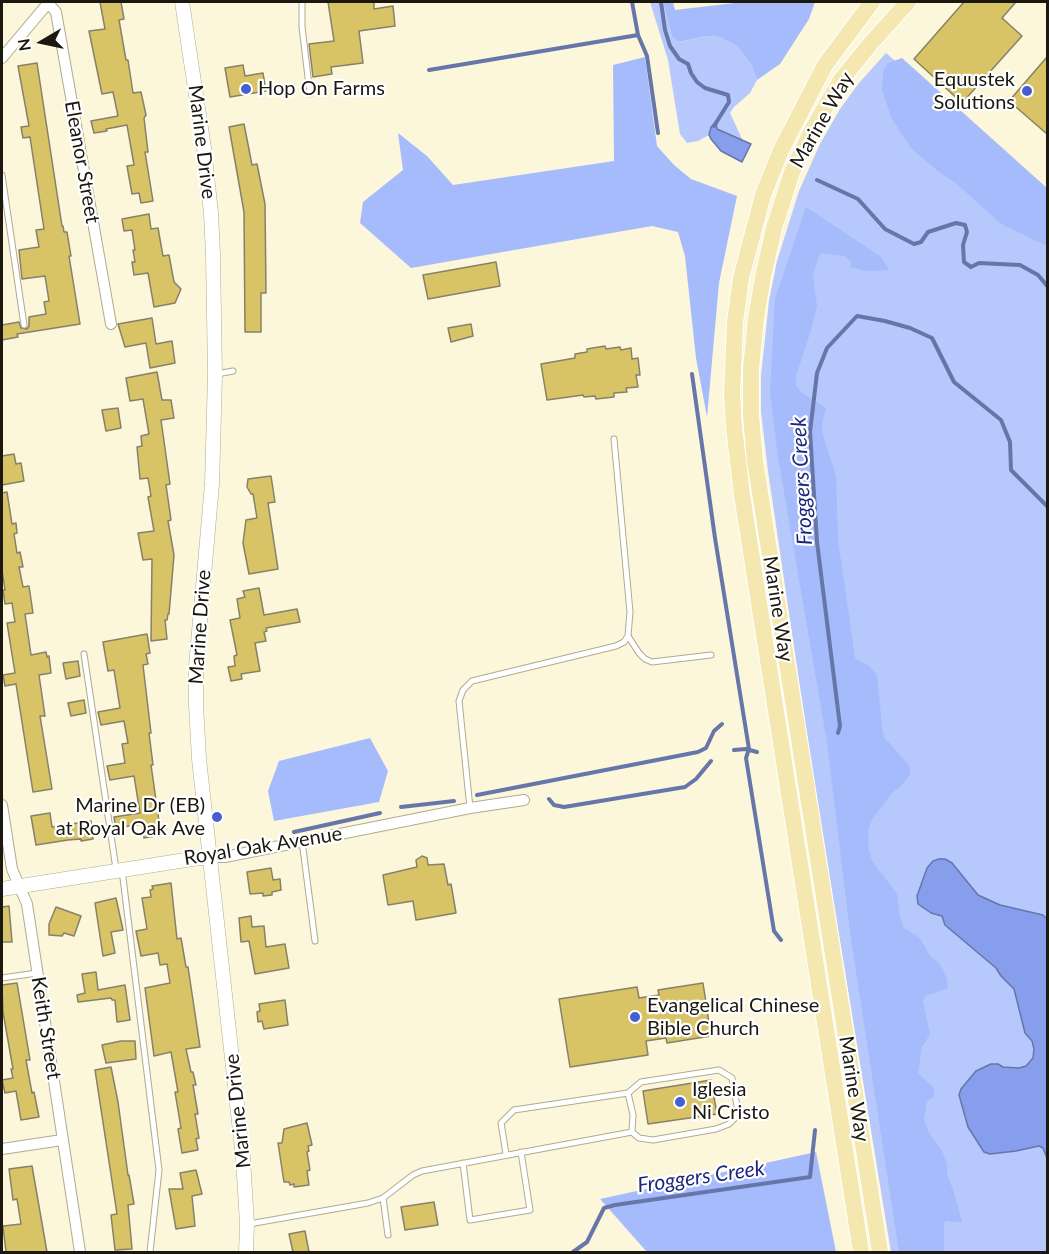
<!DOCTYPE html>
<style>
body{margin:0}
#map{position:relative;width:1049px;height:1254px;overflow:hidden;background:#fcf6db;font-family:Lato,sans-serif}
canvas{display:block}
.frame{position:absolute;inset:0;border:3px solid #1a180f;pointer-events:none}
.north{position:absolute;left:12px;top:12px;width:60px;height:60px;-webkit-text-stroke:4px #fff;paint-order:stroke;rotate:261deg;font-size:16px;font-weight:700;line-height:24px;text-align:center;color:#1a180f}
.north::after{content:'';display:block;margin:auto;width:21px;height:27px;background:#1a180f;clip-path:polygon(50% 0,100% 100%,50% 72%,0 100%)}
</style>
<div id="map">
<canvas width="1049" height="1254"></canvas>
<div class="frame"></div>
<div class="north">N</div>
</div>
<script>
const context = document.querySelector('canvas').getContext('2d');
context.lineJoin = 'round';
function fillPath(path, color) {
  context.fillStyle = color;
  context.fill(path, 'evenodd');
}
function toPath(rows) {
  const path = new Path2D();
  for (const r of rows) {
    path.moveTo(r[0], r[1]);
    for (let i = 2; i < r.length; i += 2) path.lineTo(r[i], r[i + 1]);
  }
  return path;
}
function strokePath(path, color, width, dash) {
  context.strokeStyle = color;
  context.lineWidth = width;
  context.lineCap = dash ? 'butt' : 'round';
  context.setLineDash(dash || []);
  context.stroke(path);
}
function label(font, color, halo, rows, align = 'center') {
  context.font = font + ' Lato,sans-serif';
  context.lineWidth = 4.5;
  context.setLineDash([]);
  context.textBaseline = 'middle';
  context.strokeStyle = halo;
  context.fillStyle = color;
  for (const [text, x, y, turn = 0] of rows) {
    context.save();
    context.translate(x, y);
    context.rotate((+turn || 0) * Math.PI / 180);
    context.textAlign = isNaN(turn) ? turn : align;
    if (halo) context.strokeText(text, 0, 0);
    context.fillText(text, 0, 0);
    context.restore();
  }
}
fillPath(toPath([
 [650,2,663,2,672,37,681,42,706,36,720,37,737,46,751,64,757,80,750,93,734,107,730,113,743,141,711,127,709,135,698,141,687,143,680,134,668,60],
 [886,53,1047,192,1047,1252,891,1252,814,782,768,471,761,412,761,376,769,301,777,261,799,191,820,144,840,109,859,83]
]), '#b6c8fc');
fillPath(toPath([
 [663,2,673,2,675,10,743,2,815,2,809,19,780,64,757,80,751,64,737,46,720,37,706,36,680,42,672,37],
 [645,57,657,146,674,165,691,179,737,196,719,283,707,417,696,358,685,256,678,232,652,226,411,268,360,223,363,202,403,170,398,133,427,156,453,185,614,161,613,65],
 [902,58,1047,188,1047,246,1001,224,957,184,939,172,911,148,892,119,882,90,883,72,888,63],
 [806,207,881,257,889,270,865,271,850,267,851,261,844,256,820,253,813,275,817,306,812,327,796,376,796,386,802,393,826,408,823,420,822,432,836,476,838,540,855,658,869,666,877,675,882,727,884,737,910,767,910,774,904,783,892,793,872,819,868,830,869,851,872,861,897,894,900,918,904,928,920,938,930,956,940,964,947,979,948,988,926,996,923,1001,930,1034,922,1047,918,1073,934,1088,934,1097,927,1101,924,1120,929,1133,942,1151,947,1164,947,1175,954,1192,962,1222,945,1221,944,1226,944,1252,899,1252,850,932,827,742,778,457,770,392,775,299],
 [370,738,388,771,379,802,274,821,268,791,279,761],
 [816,1152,836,1252,647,1252,600,1199]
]), '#a6bbfb');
const water = toPath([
 [716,122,717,129,751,144,742,162,721,151,711,139,709,135,711,127,716,122],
 [939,859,945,859,952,863,978,895,1000,905,1043,915,1047,919,1047,1158,1043,1148,1039,1146,1016,1151,990,1154,984,1152,968,1127,959,1095,961,1089,976,1071,991,1064,998,1064,1003,1067,1019,1068,1026,1066,1033,1058,1034,1049,1032,1041,1025,1033,1014,989,1001,976,996,968,945,925,942,916,931,913,918,904,917,896,927,868,933,861,939,859]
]);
fillPath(water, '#869eeb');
strokePath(water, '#6676a9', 1.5);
strokePath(toPath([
 [632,2,638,35,647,56,658,133],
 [661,2,665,30,670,46,679,59,688,64,691,73,697,82,705,88,728,95,729,102,714,126],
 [429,70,638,35],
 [817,180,858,199,885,229,914,244,921,242,928,232,956,223,965,225,967,232,963,245,964,262,971,267,979,263,1020,265,1038,275,1048,287],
 [692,374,715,538,749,749,746,758,774,931,781,940],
 [838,733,840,726,817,542,810,432,817,373,827,348,857,316,885,321,910,328,932,338,954,382,1001,420,1010,442,1011,470,1048,507],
 [734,750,746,749,757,752],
 [477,795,698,752,706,748,714,731,722,724],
 [549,799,554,805,564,807,685,787,696,779,711,761],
 [401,807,454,801],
 [294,832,380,813],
 [573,1252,587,1242,604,1208,615,1205,810,1177,815,1130]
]), '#6676a9', 4);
const building = toPath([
 [100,2,121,2,124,19,119,20,126,60,128,60,133,93,141,92,146,115,144,118,148,152,145,152,153,201,141,203,139,193,132,194,127,166,134,165,127,125,106,129,107,131,94,133,91,121,118,116,113,92,102,94,89,31,105,29,100,2],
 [328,2,374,2,374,9,393,6,395,26,359,31,363,63,331,67,332,74,313,77,309,44,334,41,328,2],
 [964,2,1016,2,1002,18,1022,36,962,103,914,59,964,2],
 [1047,57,1047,134,1009,101,1047,57],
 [37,63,62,226,63,226,64,232,67,232,71,256,69,256,80,324,17,334,18,337,2,340,2,325,19,322,21,328,27,329,29,326,29,317,46,314,44,302,49,301,45,276,22,279,19,250,39,247,36,230,44,229,30,137,23,138,21,127,29,126,18,66,37,63],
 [243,65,245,76,263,73,266,91,230,97,225,68,243,65],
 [244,124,252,165,257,164,265,204,266,293,261,293,261,332,245,332,244,212,229,127,244,124],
 [149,214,151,229,158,228,163,256,169,255,174,282,181,289,175,303,154,307,148,273,134,275,132,262,135,262,133,250,135,250,132,230,124,231,122,219,149,214],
 [496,262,500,286,428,299,423,275,496,262],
 [152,318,156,344,172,341,175,363,150,368,146,343,125,347,118,324,152,318],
 [471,324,473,336,451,342,448,328,471,324],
 [605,346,606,349,620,347,621,350,631,348,632,359,638,358,640,375,636,375,638,387,626,388,627,392,614,393,614,397,596,399,595,396,584,397,583,395,547,400,541,364,575,358,575,354,587,352,587,349,605,346],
 [157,372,162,400,171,400,174,418,161,420,170,484,166,485,171,520,168,521,174,555,169,614,168,614,167,620,165,620,167,639,151,641,152,559,143,560,138,533,154,531,148,497,151,496,148,478,140,479,137,447,142,446,141,436,149,434,143,399,130,401,126,378,157,372],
 [118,408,121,428,106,431,102,410,118,408],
 [14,454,16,464,21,463,24,481,2,485,2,456,14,454],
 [271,476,275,502,268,503,278,569,249,574,243,543,246,520,257,518,253,494,251,494,247,487,248,479,271,476],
 [7,492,12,524,16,523,17,533,14,534,17,553,20,552,23,567,19,567,23,587,29,586,33,613,25,614,31,655,46,652,47,657,49,656,51,673,39,675,45,716,40,716,52,789,33,792,16,684,5,686,3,675,15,673,7,623,15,622,12,603,5,604,3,590,5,590,2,570,2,493,7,492],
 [259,588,264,615,297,609,300,622,266,628,267,631,264,632,266,641,255,643,260,671,241,674,242,679,231,681,228,667,235,666,234,656,237,655,230,620,240,618,237,599,245,597,243,591,259,588],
 [147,634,150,653,146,654,148,664,143,665,151,733,149,733,153,765,151,765,161,835,144,838,142,824,116,828,114,817,140,813,134,776,110,780,107,766,125,763,122,744,128,743,124,721,101,725,98,712,120,708,114,670,108,671,103,642,147,634],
 [78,661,80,676,66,679,63,663,78,661],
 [84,700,86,713,71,716,68,703,84,700],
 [50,813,52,827,91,821,93,839,81,841,81,839,68,840,36,845,31,816,50,813],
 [422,856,427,858,428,865,444,864,448,885,451,884,456,913,416,920,413,901,388,905,383,875,417,867,416,860,422,856],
 [271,868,273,880,280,879,281,890,272,892,272,895,263,896,263,893,250,894,247,872,271,868],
 [171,883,177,939,181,938,186,967,188,967,200,1047,186,1049,191,1072,193,1072,196,1085,193,1085,198,1114,195,1114,199,1138,196,1139,198,1150,182,1153,178,1129,181,1128,175,1092,178,1092,171,1052,154,1056,145,988,170,983,167,964,160,965,158,953,141,956,136,931,147,929,142,898,151,897,150,890,153,889,152,886,171,883],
 [116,898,123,930,111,932,115,953,103,956,95,903,116,898],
 [9,906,12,942,2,942,2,907,9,906],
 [56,907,81,916,74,936,64,933,62,936,49,935,49,924,56,907],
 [251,916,252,927,264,926,266,947,285,944,289,968,255,974,249,941,241,942,239,918,251,916],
 [96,972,98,990,125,985,130,1020,117,1022,115,1000,112,1000,111,998,78,1002,77,995,85,993,82,974,96,972],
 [17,983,30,1060,26,1060,32,1093,34,1092,39,1117,21,1120,16,1091,5,1093,2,1080,13,1078,11,1069,13,1069,3,1012,2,985,17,983],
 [703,983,711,1036,667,1043,666,1038,646,1041,648,1055,570,1067,559,999,637,987,639,998,659,995,658,990,703,983],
 [285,1000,288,1025,264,1029,262,1021,258,1022,257,1012,260,1011,259,1004,285,1000],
 [121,1041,135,1041,136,1059,106,1063,102,1045,121,1041],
 [111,1067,118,1102,128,1175,129,1175,134,1204,128,1205,132,1249,115,1250,111,1215,117,1214,95,1070,111,1067],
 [711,1080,717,1114,648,1124,643,1091,711,1080],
 [307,1123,312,1145,308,1146,309,1151,307,1152,310,1170,307,1171,309,1185,294,1187,294,1184,290,1185,289,1182,284,1182,278,1143,282,1143,284,1129,307,1123],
 [32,1166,47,1252,6,1252,3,1226,21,1224,17,1199,13,1200,9,1169,32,1166],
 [196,1170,202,1194,192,1196,195,1226,176,1229,169,1189,183,1189,180,1173,196,1170],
 [434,1202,438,1225,405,1230,401,1207,434,1202],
 [305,1231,309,1252,293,1252,289,1234,305,1231]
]);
fillPath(building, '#d8c466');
strokePath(building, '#868168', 1.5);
const service = toPath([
 [302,2,302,27,310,94],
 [2,175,24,325],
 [217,374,233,371],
 [628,636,639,653,645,659,652,662,711,655],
 [84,654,116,869],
 [470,808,459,701,463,690,472,681,616,646,624,642,628,636,630,612,614,439],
 [302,841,315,941],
 [122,870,159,1170,150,1252],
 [2,978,37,973],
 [628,1093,641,1082,719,1070,732,1078,737,1106,735,1118,729,1124,716,1129,653,1140,639,1138,632,1132],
 [463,1163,470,1220,530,1210,521,1152],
 [383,1198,388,1235],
 [249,1224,368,1203,383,1198,413,1175,422,1171,632,1132,633,1115,628,1093,514,1110,501,1123,506,1154]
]);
const minor = toPath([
 [48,3,56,12,111,324],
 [2,58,49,2],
 [2,805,12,869,27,904,80,1252],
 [211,857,225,857,470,808,524,800],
 [2,1149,62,1140]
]);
const tertiary = toPath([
 [182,2,204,148,211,213,213,255,215,375,212,484,196,666,196,705,199,759,243,1158,247,1224,246,1252],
 [2,889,192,859,211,857]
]);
const primary = toPath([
 [861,1252,742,495,734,427,732,394,735,322,741,278,763,195,781,150,825,65,872,2],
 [880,1252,755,461,751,416,751,369,756,318,763,277,774,228,792,172,812,130,841,80,871,43,908,2]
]);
strokePath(service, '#b0ab91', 7);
strokePath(minor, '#b0ab91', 12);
strokePath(tertiary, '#b0ab91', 15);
strokePath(primary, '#fff', 18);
strokePath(service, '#fff', 5);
strokePath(minor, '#fff', 10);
strokePath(tertiary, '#fff', 14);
strokePath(primary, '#f4e8b0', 16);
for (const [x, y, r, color] of [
 [246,89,6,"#465ed2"],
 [1027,91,6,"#465ed2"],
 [217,817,6,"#465ed2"],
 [635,1017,6,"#465ed2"],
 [680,1102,6,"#465ed2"]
]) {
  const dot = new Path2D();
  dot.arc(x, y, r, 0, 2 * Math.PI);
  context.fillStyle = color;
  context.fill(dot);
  strokePath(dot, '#fff', 2);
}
label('20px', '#1a180f', '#fff', [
 ["Equustek",1015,80,"right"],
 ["Solutions",1015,103,"right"],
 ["Hop On Farms",258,89],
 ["Marine Dr (EB)",205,806,"right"],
 ["at Royal Oak Ave",205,829,"right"],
 ["Evangelical Chinese",647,1006],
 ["Bible Church",647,1029],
 ["Iglesia",692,1090],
 ["Ni Cristo",692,1113]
], 'left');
label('20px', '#1a180f', '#fff', [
 ["Marine Way",822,120,-60],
 ["Marine Drive",202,142,83],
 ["Eleanor Street",82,162,80],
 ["Marine Way",778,609,81],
 ["Marine Drive",200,627,-86],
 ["Royal Oak Avenue",263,846,-9],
 ["Keith Street",46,1028,81],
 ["Marine Way",854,1089,81],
 ["Marine Drive",238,1111,-96]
]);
label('italic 21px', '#1b267e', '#fff', [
 ["Froggers Creek",802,481,-93],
 ["Froggers Creek",701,1177,-8]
]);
</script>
